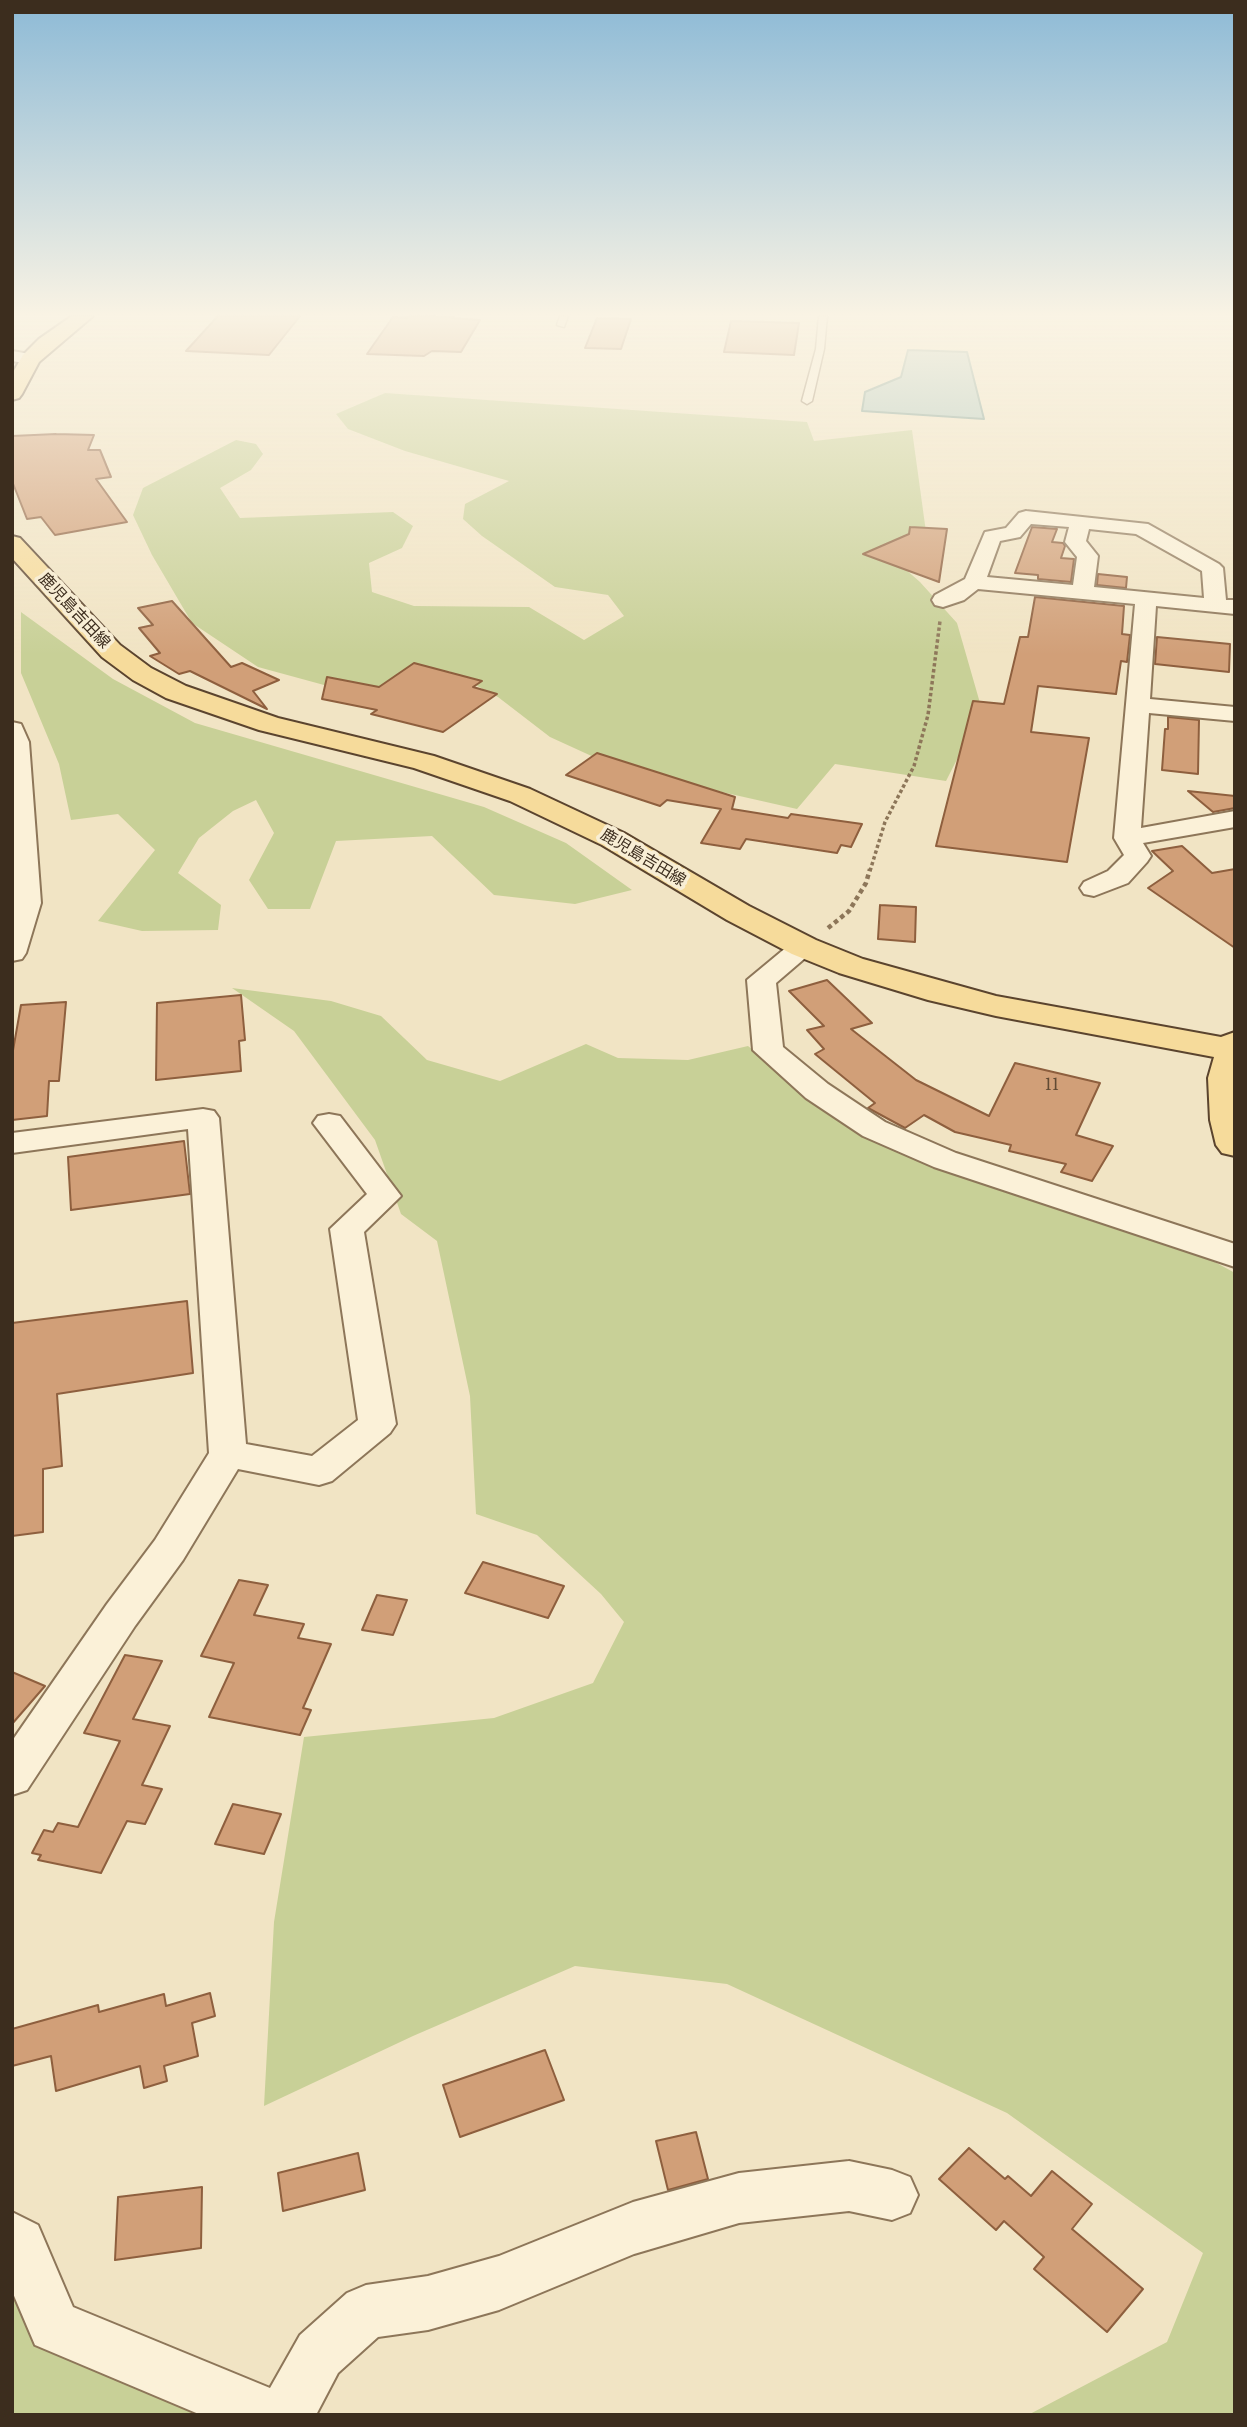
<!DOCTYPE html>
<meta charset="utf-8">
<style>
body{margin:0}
#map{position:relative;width:1247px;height:2427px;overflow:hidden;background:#f1e4c4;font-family:"Libre Baskerville",serif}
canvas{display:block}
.frame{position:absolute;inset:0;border:14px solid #3c2d1e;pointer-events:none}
</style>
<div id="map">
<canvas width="1247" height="2427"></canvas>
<div class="frame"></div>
</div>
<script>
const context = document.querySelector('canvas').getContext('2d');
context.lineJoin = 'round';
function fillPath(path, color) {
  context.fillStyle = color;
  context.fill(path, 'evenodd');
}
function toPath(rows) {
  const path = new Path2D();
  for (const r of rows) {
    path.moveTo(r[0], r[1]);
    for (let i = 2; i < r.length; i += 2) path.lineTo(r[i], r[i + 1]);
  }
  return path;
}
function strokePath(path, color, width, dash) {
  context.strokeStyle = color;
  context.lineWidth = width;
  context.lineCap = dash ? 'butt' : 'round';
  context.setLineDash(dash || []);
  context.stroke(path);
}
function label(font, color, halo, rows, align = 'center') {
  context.font = font + ' "Libre Baskerville","Noto Sans JP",serif';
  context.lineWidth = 7;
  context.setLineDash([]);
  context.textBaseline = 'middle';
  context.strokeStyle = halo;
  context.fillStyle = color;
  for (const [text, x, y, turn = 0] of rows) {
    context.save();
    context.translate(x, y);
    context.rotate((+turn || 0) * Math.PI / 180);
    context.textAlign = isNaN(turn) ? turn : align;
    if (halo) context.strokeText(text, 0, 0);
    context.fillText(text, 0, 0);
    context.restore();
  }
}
fillPath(toPath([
 [385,393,807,422,814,441,912,430,926,532,904,568,920,582,957,623,982,710,946,781,835,764,797,809,620,769,550,737,498,697,449,671,409,696,346,691,258,667,192,623,152,555,133,515,143,488,236,440,256,444,263,454,251,470,220,488,240,518,393,512,413,526,402,548,369,563,372,592,414,606,529,607,584,640,624,616,608,595,555,587,482,536,463,519,465,504,509,481,405,451,348,429,336,414],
 [21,612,113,679,195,723,484,807,566,843,632,890,575,904,494,895,432,836,336,841,310,909,268,909,249,880,274,833,256,800,233,811,199,838,178,873,221,905,218,930,142,931,98,921,155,850,118,814,71,820,59,764,21,673],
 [232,988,331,1001,381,1016,427,1060,500,1081,586,1044,618,1058,688,1060,748,1046,822,1106,1202,1255,1235,1273,1235,2415,1028,2415,1167,2342,1203,2253,1007,2113,727,1984,575,1966,413,2036,264,2106,274,1922,304,1737,494,1718,593,1683,624,1622,601,1594,537,1535,476,1514,470,1396,437,1241,401,1214,375,1140,294,1031],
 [12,2282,223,2415,12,2415]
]), '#c8d097');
const water = toPath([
 [908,350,967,352,984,419,862,411,865,392,901,377,908,350]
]);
fillPath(water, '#a6c4bc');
strokePath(water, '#6c938a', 2);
const building = toPath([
 [218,316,300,316,269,355,186,351,218,316],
 [409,316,454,317,452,318,480,320,461,352,432,351,424,356,367,354,393,317,407,318,409,316],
 [597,318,631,319,621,349,585,348,597,318],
 [731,321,799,323,794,355,724,352,731,321],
 [56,434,94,435,88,450,100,450,111,477,96,479,127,522,55,535,41,517,27,519,12,481,12,436,56,434],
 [910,527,947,529,939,582,863,554,909,534,910,527],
 [1032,527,1057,529,1052,542,1063,543,1065,546,1061,558,1074,559,1071,582,1038,579,1038,575,1015,573,1032,527],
 [1098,574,1127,577,1126,588,1097,585,1098,574],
 [1035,597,1124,606,1122,634,1130,635,1127,662,1121,661,1116,694,1038,686,1031,732,1089,738,1067,862,936,846,973,701,1004,704,1020,637,1028,637,1035,597],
 [172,601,231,667,242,663,279,680,253,691,267,709,190,671,179,674,150,656,160,653,139,628,153,625,138,608,172,601],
 [1157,637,1230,644,1229,672,1155,664,1157,637],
 [414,663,482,681,473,687,497,694,443,732,371,714,377,710,322,699,327,677,379,687,414,663],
 [1168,717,1199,720,1198,774,1162,770,1165,729,1168,729,1168,717],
 [597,753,735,797,732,809,788,818,791,814,862,824,851,847,841,845,837,853,746,839,740,849,701,843,721,809,667,800,660,806,566,775,597,753],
 [1188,791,1235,796,1235,808,1213,812,1188,791],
 [1182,846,1212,873,1235,869,1235,948,1148,888,1173,871,1152,851,1182,846],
 [880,905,916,907,915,942,878,939,880,905],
 [827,980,872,1023,851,1029,916,1080,989,1116,1015,1063,1100,1083,1076,1135,1113,1146,1092,1181,1061,1172,1066,1164,1009,1151,1011,1145,955,1132,924,1115,905,1128,868,1108,875,1103,815,1054,824,1049,807,1030,824,1026,789,991,827,980],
 [241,995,245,1040,239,1041,241,1071,156,1080,157,1003,241,995],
 [66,1002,59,1081,49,1081,47,1116,12,1120,12,1056,21,1005,66,1002],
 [184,1141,190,1194,71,1210,68,1157,184,1141],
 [187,1301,193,1373,57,1394,62,1466,43,1469,43,1532,12,1536,12,1323,187,1301],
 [483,1562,564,1586,548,1618,465,1593,483,1562],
 [239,1580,268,1585,254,1615,304,1624,298,1638,331,1644,303,1708,311,1710,300,1735,209,1717,234,1663,201,1656,239,1580],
 [377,1595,407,1600,393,1635,362,1630,377,1595],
 [125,1655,162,1661,133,1719,170,1726,142,1785,162,1789,145,1824,127,1821,101,1873,38,1860,41,1855,32,1853,44,1830,53,1832,58,1823,78,1827,120,1741,84,1733,125,1655],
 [12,1672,45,1686,12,1724,12,1672],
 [233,1804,281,1814,264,1854,215,1844,233,1804],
 [210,1993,215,2016,192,2023,198,2056,164,2066,167,2081,144,2088,140,2066,56,2091,51,2056,12,2066,12,2029,98,2005,99,2012,164,1994,166,2006,210,1993],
 [545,2050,564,2100,460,2137,443,2085,545,2050],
 [696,2132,708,2179,668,2190,656,2141,696,2132],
 [969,2148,1005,2179,1008,2176,1031,2196,1052,2171,1092,2204,1072,2229,1143,2289,1107,2332,1034,2269,1044,2257,1004,2221,996,2230,939,2179,969,2148],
 [358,2153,365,2190,283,2211,278,2173,358,2153],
 [202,2187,201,2248,115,2260,118,2197,202,2187]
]);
fillPath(building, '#d19f78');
strokePath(building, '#8e5f3e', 2);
const lane = toPath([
 [560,316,568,316,564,327,557,325,560,316],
 [819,316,827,316,824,349,812,401,807,404,802,401,816,349,819,316]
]);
const street = toPath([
 [12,351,36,355,39,359,30,364,12,361,12,351],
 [1026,511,1148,524,1219,564,1223,568,1226,600,1235,600,1235,614,1156,606,1150,699,1235,707,1235,721,1149,713,1141,828,1235,811,1235,827,1143,843,1151,856,1147,862,1128,883,1094,896,1084,894,1080,888,1084,882,1108,871,1124,855,1114,838,1135,604,978,589,964,600,943,607,935,605,932,600,935,595,965,579,985,532,1006,528,1019,513,1026,511],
 [1031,524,1069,527,1065,542,1077,557,1073,585,987,577,1000,541,1020,537,1031,524],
 [1089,529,1136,534,1202,571,1204,598,1094,587,1098,556,1086,541,1089,529],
 [12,722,21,724,29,742,41,903,26,953,22,959,12,961,12,722],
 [804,939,814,941,818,947,776,983,783,1047,828,1084,885,1122,956,1153,1235,1244,1235,1267,934,1167,863,1136,806,1098,753,1050,747,980,794,941,804,939],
 [203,1109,214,1111,219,1118,246,1444,312,1456,358,1420,330,1229,367,1194,313,1123,318,1116,329,1114,340,1116,401,1196,364,1232,396,1424,390,1433,332,1481,319,1485,238,1469,183,1560,135,1626,27,1790,12,1795,12,1741,107,1604,155,1540,209,1453,188,1129,12,1153,12,1133,203,1109],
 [849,2161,892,2170,910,2177,918,2195,910,2213,892,2220,849,2211,739,2223,634,2254,499,2310,428,2330,378,2337,338,2373,316,2415,201,2415,35,2345,12,2291,12,2212,38,2225,73,2307,270,2388,300,2335,347,2293,366,2285,428,2276,499,2256,633,2202,739,2173,849,2161]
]);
const primary = toPath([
 [72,316,93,316,39,362,22,394,19,398,12,400,12,374,23,355,39,339,72,316],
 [12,536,20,538,120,645,151,668,186,686,278,718,434,756,530,789,624,833,749,906,816,940,863,959,996,996,1221,1037,1235,1032,1235,1156,1222,1153,1216,1145,1210,1120,1208,1078,1214,1057,996,1016,928,1000,839,973,792,954,727,920,602,845,510,801,414,768,259,730,166,698,133,680,102,657,12,558,12,536]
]);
strokePath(lane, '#8d7659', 3);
strokePath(street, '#8d7659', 4);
strokePath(primary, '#5b442e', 4);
strokePath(toPath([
 [870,871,885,822,914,766,928,715,940,621]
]), '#8d7659', 3.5, [3.5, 2.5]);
strokePath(toPath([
 [828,928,849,911,866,883,870,869]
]), '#8d7659', 4.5, [4.5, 3.5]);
fillPath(lane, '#fbf1d8');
fillPath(street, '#fbf1d8');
fillPath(primary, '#f6db9b');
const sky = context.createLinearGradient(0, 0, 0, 655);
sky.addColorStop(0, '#8dbad6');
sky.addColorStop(0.48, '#f9f3e4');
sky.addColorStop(1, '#f9f3e400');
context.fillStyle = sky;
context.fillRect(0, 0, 1247, 655);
label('16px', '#3c2d1e', '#f8eed5', [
 ["鹿児島吉田線",74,611,47],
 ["鹿児島吉田線",643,858,31]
]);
label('16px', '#614a34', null, [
 ["11",1052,1085]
]);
</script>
